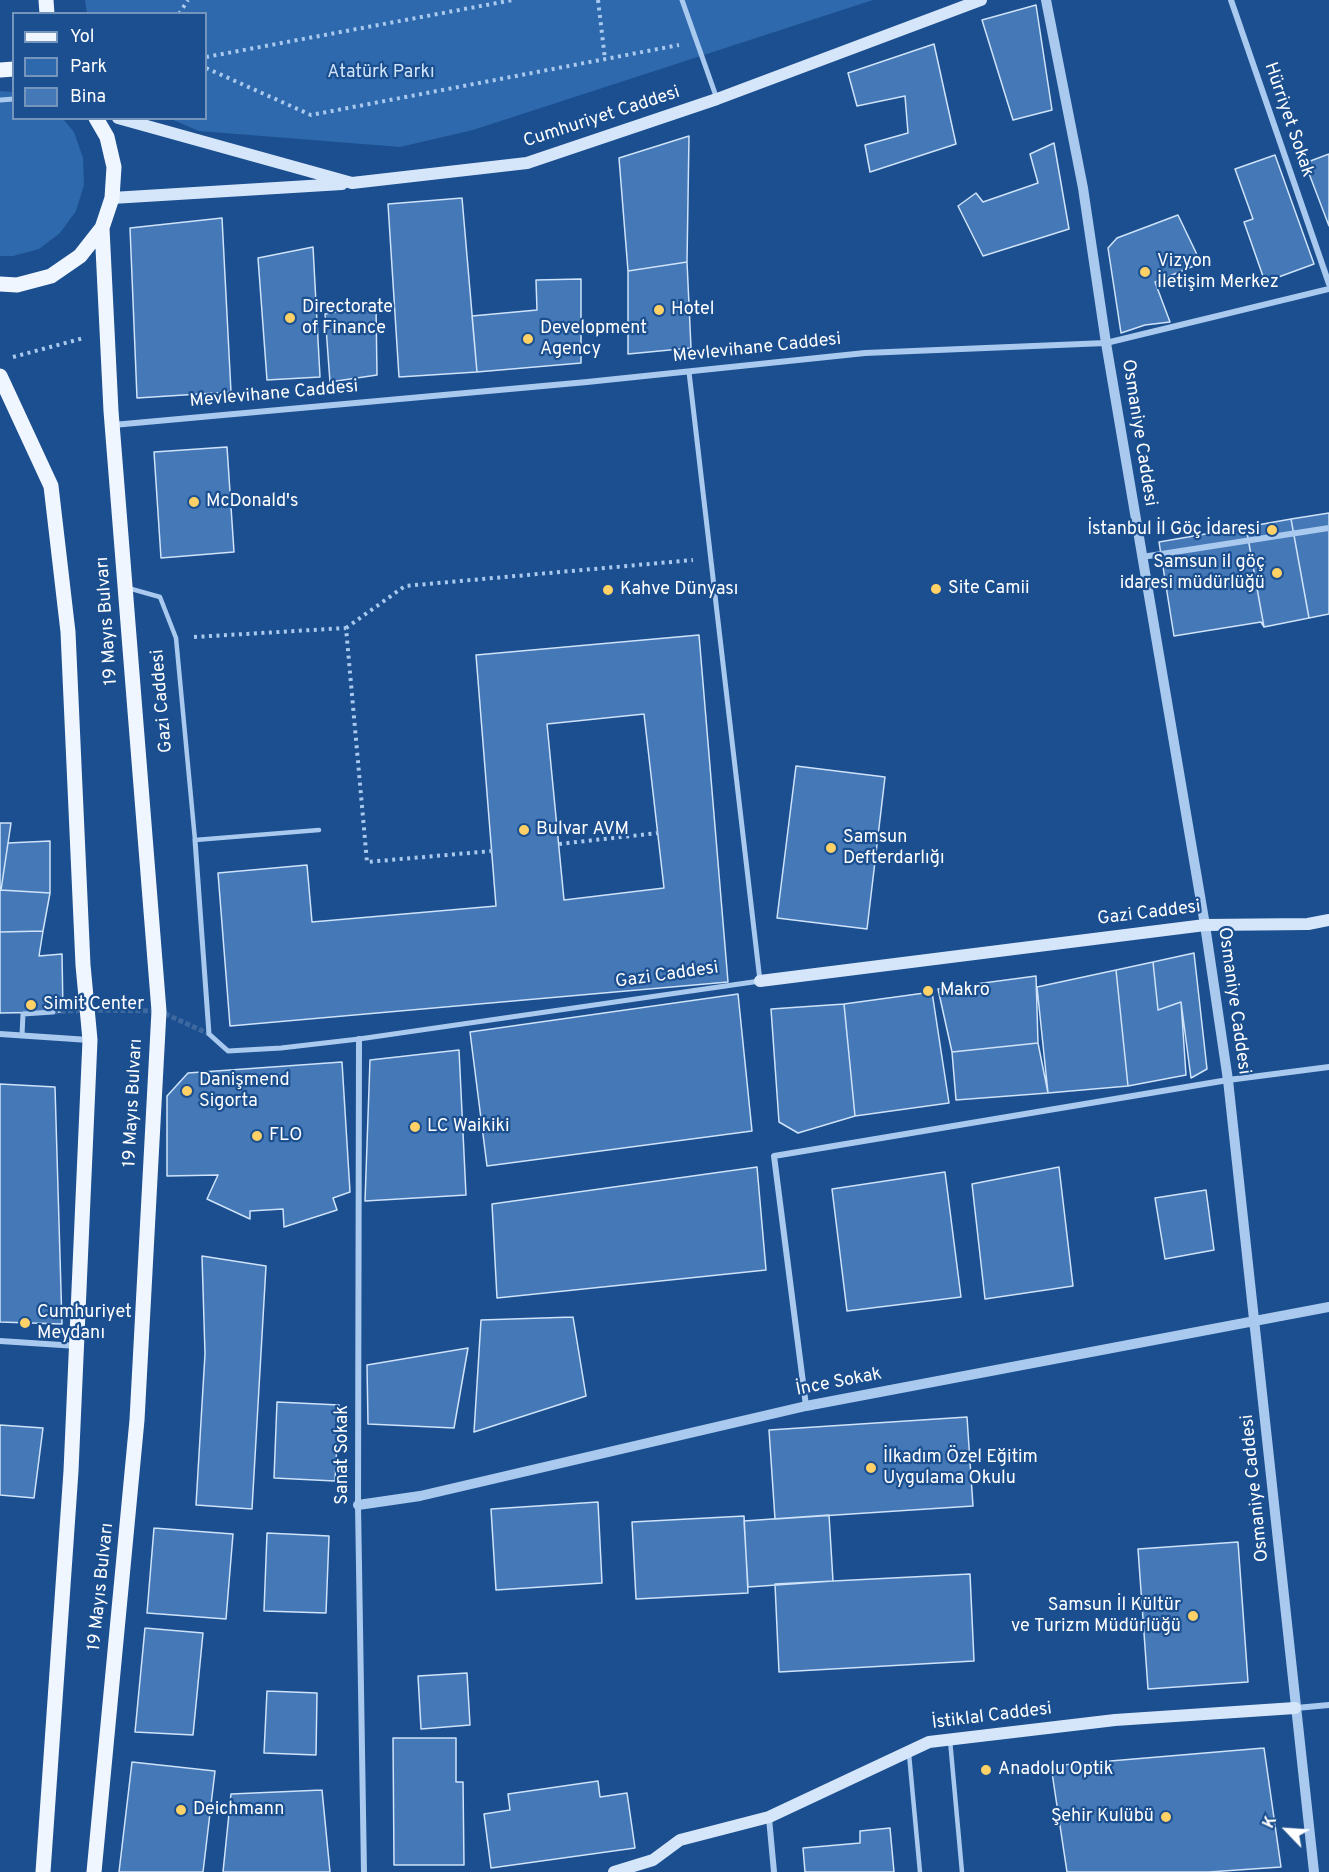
<!DOCTYPE html>
<meta charset="utf-8">
<style>
body{margin:0}
#map{position:relative;width:1329px;height:1872px;overflow:hidden;background:#1b4f8f;font-family:Overpass,sans-serif}
canvas{display:block}
.legend{position:absolute;left:12px;top:12px;width:195px;height:108px;box-sizing:border-box;background:#1b4f8f;border:2px solid #7695bc;margin:0;padding:8px 10px;list-style:none;font-size:18px;color:#fff}
.legend li{display:flex;align-items:center;gap:12px;height:30px}
.legend b{width:30px;border:2px solid #7695bc}
.north{position:absolute;left:1257px;top:1800px;width:60px;height:60px;-webkit-text-stroke:4px #1b4f8f;paint-order:stroke;rotate:295deg;font-size:16px;font-weight:700;line-height:24px;text-align:center;color:#fff}
.north::after{content:'';display:block;margin:auto;width:21px;height:27px;background:#fff;clip-path:polygon(50% 0,100% 100%,50% 72%,0 100%)}
</style>
<div id="map">
<canvas width="1329" height="1872"></canvas>
<ul class="legend">
<li><b style="height:8px;background:#f0f6ff"></b>Yol</li>
<li><b style="height:16px;background:#2e69ad"></b>Park</li>
<li><b style="height:16px;background:#4478b7"></b>Bina</li>
</ul>
<div class="north">K</div>
</div>
<script>
const context = document.querySelector('canvas').getContext('2d');
context.lineJoin = 'round';
function fillPath(path, color) {
  context.fillStyle = color;
  context.fill(path, 'evenodd');
}
function toPath(rows) {
  const path = new Path2D();
  for (const r of rows) {
    path.moveTo(r[0], r[1]);
    for (let i = 2; i < r.length; i += 2) path.lineTo(r[i], r[i + 1]);
  }
  return path;
}
function strokePath(path, color, width, dash) {
  context.strokeStyle = color;
  context.lineWidth = width;
  context.lineCap = dash ? 'butt' : 'round';
  context.setLineDash(dash || []);
  context.stroke(path);
}
function label(font, color, halo, rows, align = 'center') {
  context.font = font + ' Overpass,sans-serif';
  context.lineWidth = 4.5;
  context.setLineDash([]);
  context.textBaseline = 'middle';
  context.strokeStyle = halo;
  context.fillStyle = color;
  for (const [text, x, y, turn = 0] of rows) {
    context.save();
    context.translate(x, y);
    context.rotate((+turn || 0) * Math.PI / 180);
    context.textAlign = isNaN(turn) ? turn : align;
    if (halo) context.strokeText(text, 0, 0);
    context.fillText(text, 0, 0);
    context.restore();
  }
}
fillPath(toPath([
 [85,0,873,0,473,130,400,147,199,131,171,119,206,118,206,14,87,13],
 [0,91,13,92,14,118,63,119,74,132,83,158,84,185,76,211,60,233,39,249,13,256,0,256]
]), '#2e69ad');
const building = toPath([
 [1036,5,1052,110,1013,120,982,20,1036,5],
 [934,44,956,144,870,172,865,145,908,133,905,96,857,106,848,73,934,44],
 [689,136,687,262,628,271,619,158,689,136],
 [1054,143,1069,229,983,256,958,206,976,193,983,202,1038,183,1030,154,1054,143],
 [1329,154,1329,226,1305,163,1329,154],
 [1275,155,1314,264,1265,282,1244,222,1253,219,1235,169,1275,155],
 [462,198,477,372,399,377,388,204,462,198],
 [1178,215,1201,263,1155,282,1170,322,1145,325,1121,333,1108,248,1117,238,1178,215],
 [222,218,231,392,137,398,130,228,222,218],
 [313,247,320,377,267,380,258,258,313,247],
 [687,262,691,348,628,354,628,271,687,262],
 [581,279,581,363,477,372,472,316,537,310,536,280,581,279],
 [376,305,377,375,330,382,325,314,376,305],
 [227,447,234,552,161,558,154,452,227,447],
 [1329,513,1329,614,1309,618,1291,519,1329,513],
 [1291,519,1309,618,1264,627,1246,527,1291,519],
 [1246,527,1264,627,1261,622,1174,636,1159,542,1246,527],
 [699,635,728,982,230,1026,218,873,307,865,312,922,496,906,476,655,699,635],
 [644,714,664,888,564,900,547,724,644,714],
 [796,766,885,777,867,929,777,918,796,766],
 [0,823,11,823,1,890,0,890,0,823],
 [50,841,50,893,1,890,8,843,50,841],
 [0,890,50,893,43,931,0,932,0,890],
 [43,931,39,956,62,954,63,1012,0,1013,0,932,43,931],
 [1194,953,1207,1069,1191,1078,1181,1002,1158,1010,1153,962,1194,953],
 [1153,962,1158,1010,1181,1002,1186,1075,1128,1086,1116,970,1153,962],
 [1116,970,1128,1086,1048,1093,1037,987,1116,970],
 [1036,976,1038,1043,952,1052,938,989,1036,976],
 [932,992,949,1103,855,1116,844,1004,932,992],
 [738,994,752,1131,487,1166,470,1032,738,994],
 [844,1004,855,1116,798,1133,779,1122,771,1009,844,1004],
 [1038,1043,1048,1093,956,1100,952,1052,1038,1043],
 [459,1050,466,1195,365,1201,370,1060,459,1050],
 [342,1062,350,1192,333,1198,337,1210,284,1227,283,1209,250,1211,250,1219,207,1199,218,1175,167,1176,167,1096,188,1073,342,1062],
 [0,1084,55,1087,62,1324,0,1322,0,1084],
 [757,1167,766,1270,497,1298,492,1204,757,1167],
 [1059,1167,1073,1286,985,1299,972,1184,1059,1167],
 [945,1172,961,1297,847,1311,832,1189,945,1172],
 [1206,1190,1214,1250,1165,1259,1155,1198,1206,1190],
 [202,1256,266,1266,252,1509,196,1505,205,1354,202,1256],
 [573,1317,586,1396,474,1432,481,1320,573,1317],
 [468,1348,454,1428,368,1424,367,1365,468,1348],
 [277,1402,339,1405,335,1481,274,1478,277,1402],
 [967,1417,973,1506,775,1519,769,1430,967,1417],
 [0,1425,43,1428,34,1498,0,1495,0,1425],
 [598,1502,602,1583,496,1590,491,1509,598,1502],
 [829,1515,833,1581,748,1587,744,1521,829,1515],
 [744,1516,748,1593,636,1599,632,1522,744,1516],
 [154,1528,233,1534,226,1619,147,1613,154,1528],
 [267,1533,329,1536,326,1613,264,1611,267,1533],
 [1238,1542,1248,1682,1148,1689,1138,1549,1238,1542],
 [970,1574,974,1661,779,1672,775,1584,970,1574],
 [145,1628,203,1633,193,1735,135,1732,145,1628],
 [467,1673,470,1725,421,1729,418,1676,467,1673],
 [267,1691,317,1693,316,1755,264,1753,267,1691],
 [393,1738,456,1738,456,1782,463,1782,464,1865,394,1865,393,1738],
 [1264,1748,1281,1867,1209,1872,1067,1872,1051,1766,1264,1748],
 [132,1762,215,1771,203,1872,119,1872,132,1762],
 [598,1781,600,1797,627,1793,635,1848,491,1868,484,1814,510,1810,508,1794,598,1781],
 [322,1790,330,1872,223,1872,231,1794,322,1790],
 [890,1828,894,1872,805,1872,803,1848,860,1843,860,1831,890,1828]
]);
fillPath(building, '#4478b7');
strokePath(building, '#cfe3fa', 1.5);
strokePath(toPath([
 [53,1012,87,1010,159,1011,209,1034]
]), '#3d69a0', 5, [5, 2.5]);
strokePath(toPath([
 [598,0,605,59],
 [179,14,188,0],
 [206,57,513,0],
 [206,68,311,115,679,45],
 [13,357,84,338],
 [346,628,405,586,693,560],
 [194,637,346,628,367,862,492,851],
 [559,844,658,833]
]), '#a9c9ee', 4, [3, 4.5]);
strokePath(toPath([
 [128,588,160,597,176,638,195,840,319,830],
 [950,1740,962,1872],
 [909,1754,920,1872]
]), '#a9c9ee', 4.5);
strokePath(toPath([
 [682,0,717,99],
 [0,100,14,99],
 [195,840,209,1034,228,1051,281,1048,359,1039,760,981,689,372],
 [22,1035,23,1014,53,1012]
]), '#a9c9ee', 5);
strokePath(toPath([
 [1231,0,1329,284],
 [113,425,587,382,865,353,1106,343,1329,289],
 [1142,557,1329,528],
 [0,1034,89,1040],
 [359,1039,358,1505,364,1872],
 [0,1341,77,1346],
 [806,1406,774,1156,1228,1080,1329,1067],
 [1296,1708,1329,1705],
 [769,1818,774,1872]
]), '#a9c9ee', 6);
strokePath(toPath([
 [1046,0,1083,188,1106,343,1205,925,1228,1080,1314,1872],
 [358,1505,420,1496,806,1406,1329,1307]
]), '#a9c9ee', 10);
strokePath(toPath([
 [118,118,352,183,527,163,717,99,981,0],
 [112,198,342,184],
 [760,981,1205,925,1308,924,1329,920],
 [614,1872,653,1860,680,1840,769,1817,929,1742,1115,1720,1295,1708]
]), '#d6e6fa', 12);
strokePath(toPath([
 [46,0,47,14],
 [0,70,14,69],
 [0,284,17,285,51,276,80,256,102,228,112,198,114,167,107,137,96,118],
 [0,376,51,486,68,632,83,965,90,1040,71,1471,43,1872],
 [94,1872,137,1420,159,1011,111,411,102,228]
]), '#f0f6ff', 15);
for (const [x, y, r, color] of [
 [1145,272,6,"#ffd166"],
 [659,310,6,"#ffd166"],
 [290,318,6,"#ffd166"],
 [528,339,6,"#ffd166"],
 [194,502,6,"#ffd166"],
 [1272,530,6,"#ffd166"],
 [1277,573,6,"#ffd166"],
 [936,589,6,"#ffd166"],
 [608,590,6,"#ffd166"],
 [524,830,6,"#ffd166"],
 [831,848,6,"#ffd166"],
 [928,991,6,"#ffd166"],
 [31,1005,6,"#ffd166"],
 [187,1091,6,"#ffd166"],
 [415,1127,6,"#ffd166"],
 [257,1136,6,"#ffd166"],
 [25,1323,6,"#ffd166"],
 [871,1468,6,"#ffd166"],
 [1193,1616,6,"#ffd166"],
 [986,1770,6,"#ffd166"],
 [181,1810,6,"#ffd166"],
 [1166,1817,6,"#ffd166"]
]) {
  const dot = new Path2D();
  dot.arc(x, y, r, 0, 2 * Math.PI);
  context.fillStyle = color;
  context.fill(dot);
  strokePath(dot, '#1b4f8f', 2);
}
label('18px', '#cfe3fa', '#1b4f8f', [
 ["Atatürk Parkı",381,73]
]);
label('18px', '#fff', '#1b4f8f', [
 ["Cumhuriyet Caddesi",602,118,-18],
 ["Hürriyet Sokak",1288,120,71],
 ["Mevlevihane Caddesi",757,349,-6],
 ["Mevlevihane Caddesi",274,395,-5],
 ["Osmaniye Caddesi",1138,433,81],
 ["19 Mayıs Bulvarı",108,621,-94],
 ["Gazi Caddesi",163,701,-95],
 ["Gazi Caddesi",1149,914,-7],
 ["Gazi Caddesi",667,976,-8],
 ["Osmaniye Caddesi",1233,1001,82],
 ["19 Mayıs Bulvarı",134,1103,-87],
 ["İnce Sokak",839,1383,-11],
 ["Sanat Sokak",343,1455,-90],
 ["Osmaniye Caddesi",1256,1488,-96],
 ["19 Mayıs Bulvarı",102,1587,-84],
 ["İstiklal Caddesi",992,1717,-7]
]);
label('18px', '#fff', '#1b4f8f', [
 ["Vizyon",1157,262],
 ["İletişim Merkez",1157,283],
 ["Directorate",302,308],
 ["of Finance",302,329],
 ["Hotel",671,310],
 ["Development",540,329],
 ["Agency",540,350],
 ["McDonald's",206,502],
 ["İstanbul İl Göç İdaresi",1260,530,"right"],
 ["Samsun il göç",1265,563,"right"],
 ["idaresi müdürlüğü",1265,584,"right"],
 ["Site Camii",948,589],
 ["Kahve Dünyası",620,590],
 ["Bulvar AVM",536,830],
 ["Samsun",843,838],
 ["Defterdarlığı",843,859],
 ["Makro",940,991],
 ["Simit Center",43,1005],
 ["Danişmend",199,1081],
 ["Sigorta",199,1102],
 ["LC Waikiki",427,1127],
 ["FLO",269,1136],
 ["Cumhuriyet",37,1313],
 ["Meydanı",37,1334],
 ["İlkadım Özel Eğitim",883,1458],
 ["Uygulama Okulu",883,1479],
 ["Samsun İl Kültür",1181,1606,"right"],
 ["ve Turizm Müdürlüğü",1181,1627,"right"],
 ["Anadolu Optik",998,1770],
 ["Deichmann",193,1810],
 ["Şehir Kulübü",1154,1817,"right"]
], 'left');
</script>
